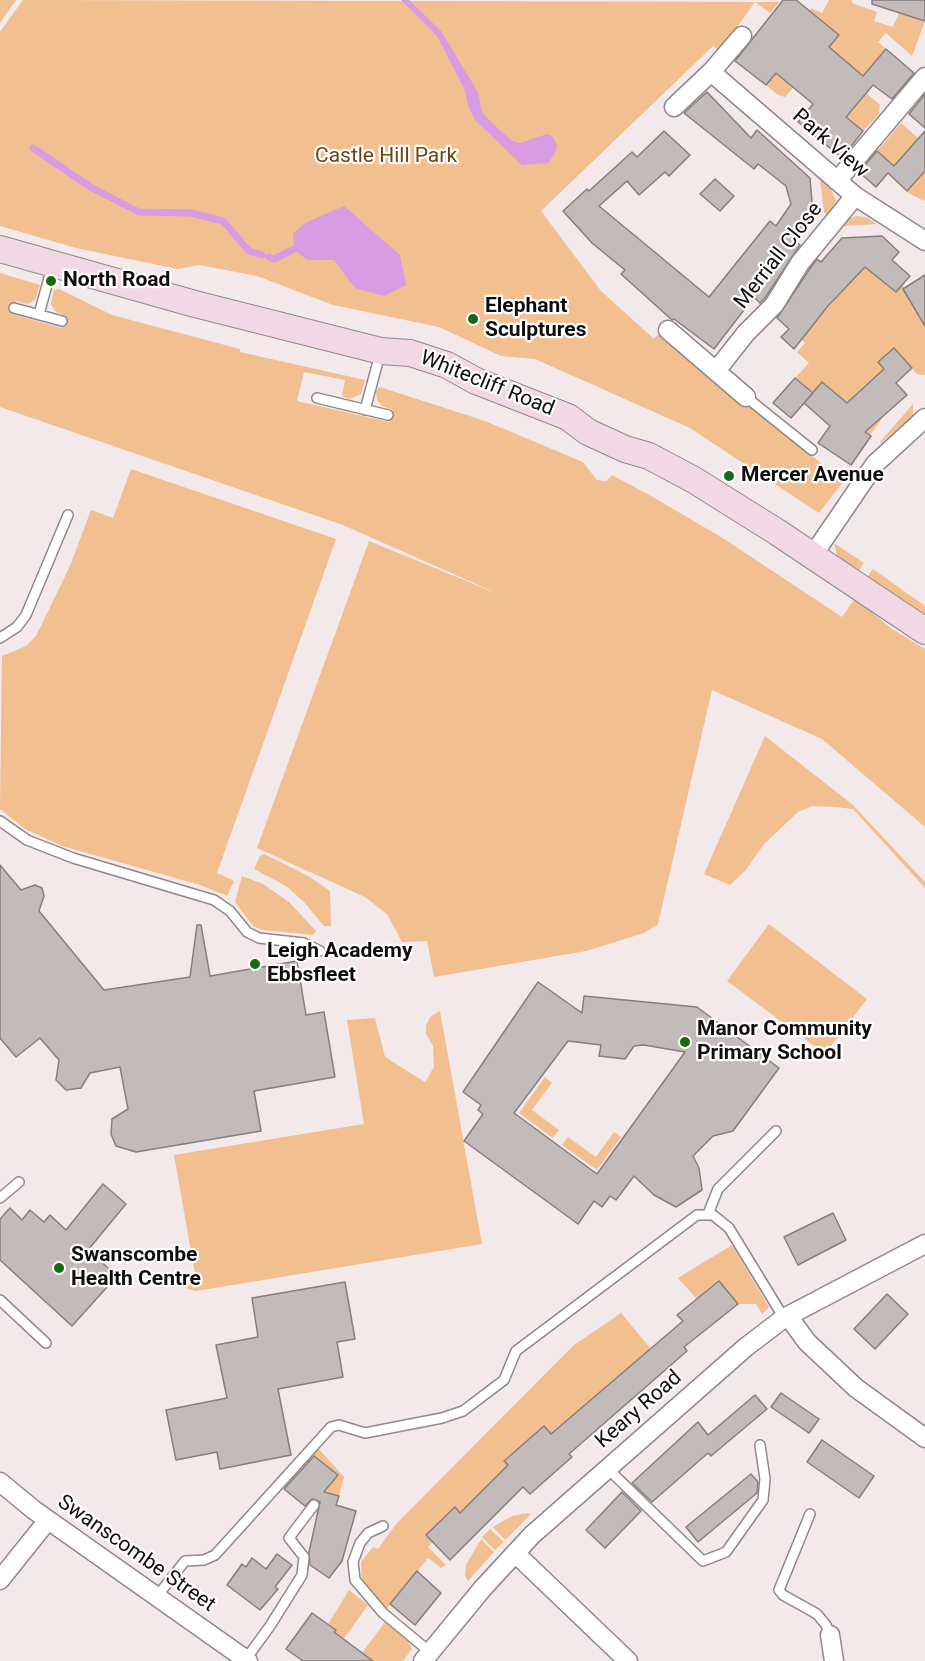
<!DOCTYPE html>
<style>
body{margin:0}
canvas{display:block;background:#f3e9ea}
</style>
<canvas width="925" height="1661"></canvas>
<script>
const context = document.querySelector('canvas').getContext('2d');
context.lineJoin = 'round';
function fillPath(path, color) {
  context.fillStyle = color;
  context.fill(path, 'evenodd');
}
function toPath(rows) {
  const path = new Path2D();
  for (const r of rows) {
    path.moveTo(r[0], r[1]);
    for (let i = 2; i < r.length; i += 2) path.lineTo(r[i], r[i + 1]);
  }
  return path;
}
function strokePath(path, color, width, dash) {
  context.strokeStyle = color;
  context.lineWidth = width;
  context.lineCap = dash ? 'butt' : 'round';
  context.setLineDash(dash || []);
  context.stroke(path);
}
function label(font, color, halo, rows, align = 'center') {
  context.font = font + ' Roboto,sans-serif';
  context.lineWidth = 4.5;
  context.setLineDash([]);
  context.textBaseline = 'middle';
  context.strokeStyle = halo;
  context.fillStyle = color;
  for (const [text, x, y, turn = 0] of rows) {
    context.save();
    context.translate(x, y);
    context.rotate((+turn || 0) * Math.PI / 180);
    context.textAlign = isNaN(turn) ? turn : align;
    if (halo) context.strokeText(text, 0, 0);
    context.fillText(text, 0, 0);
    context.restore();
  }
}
fillPath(toPath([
 [0,0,16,0,0,23],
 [23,0,779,2,770,13,755,2,720,51,713,46,541,211,601,291,654,339,660,332,715,380,844,481,819,513,690,428,535,359,501,356,439,327,333,305,257,276,200,265,178,269,76,248,0,226,0,32],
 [829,0,852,0,852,3,877,12,874,21,893,27,899,13,925,21,912,56,886,33,878,42,886,49,863,76,847,76,880,105,879,114,863,131,846,117,809,56,831,44,839,35,809,11,811,8,822,13],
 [784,62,803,76,785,97,778,95,766,85],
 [901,123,925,144,925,201,910,194,898,183,916,159,907,151,894,166,877,151],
 [820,179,830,187,836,201,828,215,824,212],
 [857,216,866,217,877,224,840,226,848,219],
 [876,257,879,278,896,292,903,285,922,315,925,326,925,375,917,374,895,348,878,362,884,369,861,390,884,416,870,435,795,378,809,363,797,352,805,343,801,339,855,277,845,267],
 [0,273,40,285,35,300,27,304,16,301,12,314,61,328,64,315,55,311,51,304,54,290,59,289,112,315,240,349,240,352,365,380,361,394,350,399,342,396,345,380,304,372,297,401,389,422,393,410,382,406,377,400,376,391,380,387,485,421,583,462,597,480,606,481,612,475,651,496,721,537,842,617,854,600,861,603,892,629,925,649,925,827,822,739,712,690,658,924,644,933,586,951,434,977,427,941,402,942,387,914,365,897,257,848,369,541,503,596,343,525,0,407],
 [913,404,913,416,881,443,880,442],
 [131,469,336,539,217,873,234,881,227,896,200,885,62,846,25,829,0,809,2,656,26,646,36,636,70,566,91,510,113,518],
 [834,543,864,563,856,574,838,560],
 [873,569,925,606,925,618,865,580],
 [765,736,853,805,925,882,925,888,853,809,835,807,812,806,798,812,764,844,745,871,730,885,704,874],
 [264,854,310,877,330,891,331,926,324,926,304,902,286,886,254,869,260,856],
 [242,876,263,884,289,902,316,931,313,935,262,930,253,926,235,902],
 [769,924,867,999,825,1054,727,981],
 [440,1011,482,1244,196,1291,185,1288,171,1277,195,1274,174,1155,364,1124,347,1020,375,1018,385,1057,425,1082,434,1067,433,1046,426,1034,426,1026,430,1017],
 [545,1077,552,1083,532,1110,559,1130,553,1138,519,1113],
 [614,1132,621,1137,597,1170,562,1145,568,1137,596,1157],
 [732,1245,769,1307,762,1314,756,1304,738,1304,719,1281,697,1299,678,1278],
 [621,1313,651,1349,551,1434,544,1426,534,1435,520,1460,513,1453,504,1460,510,1469,499,1473,460,1513,455,1508,454,1521,428,1547,446,1565,441,1568,428,1558,386,1610,362,1581,361,1562,373,1547,378,1549,397,1523,574,1345],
 [318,1448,344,1477,339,1496,325,1493,338,1475,311,1454],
 [528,1513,531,1514,505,1540,493,1527,512,1516],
 [490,1529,504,1542,495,1550,482,1537],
 [481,1539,494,1552,468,1581,465,1576,466,1565],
 [349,1590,368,1605,335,1651,325,1629],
 [385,1622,407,1639,412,1649,403,1661,373,1661,362,1653]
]), '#f1bf90');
fillPath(toPath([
 [401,0,409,0,441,31,478,92,482,112,491,122,512,141,520,143,547,134,552,136,557,144,556,151,548,163,522,165,475,120,468,106,465,90,437,36],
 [344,206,400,255,406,285,384,296,355,288,334,260,307,260,294,249,293,234,305,223]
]), '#d99be2');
strokePath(toPath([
 [33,148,92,188,139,212,191,213,223,221,249,251,262,255],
 [269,257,274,259,294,249]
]), '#d99be2', 7);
const building = toPath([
 [783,0,796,0,839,35,829,47,863,76,886,49,914,73,892,99,873,85,846,117,863,131,842,158,798,122,813,104,776,73,766,85,735,61,783,0],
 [872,0,925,0,925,21,872,4,872,0],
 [707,92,751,138,757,130,810,178,813,214,793,240,800,245,765,298,760,303,754,297,714,349,674,319,672,320,621,274,625,270,592,243,563,211,587,189,589,191,632,152,637,157,664,131,690,155,669,176,665,172,639,195,627,181,599,206,709,297,770,221,776,226,791,204,786,186,758,164,754,169,684,113,707,92],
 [925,94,925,128,909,114,925,94],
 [925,131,925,171,907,191,888,173,876,187,859,172,877,151,894,166,925,131],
 [715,179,734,196,720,211,700,194,715,179],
 [882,236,899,252,892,260,910,276,896,292,865,267,828,306,794,349,781,337,789,329,777,318,809,270,817,259,821,262,842,238,882,236],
 [925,275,925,326,903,289,925,275],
 [894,348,912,368,896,383,907,395,865,432,871,436,851,465,818,443,830,426,804,403,822,382,847,403,884,369,878,362,894,348],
 [795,378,813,393,791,418,773,403,795,378],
 [0,865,21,890,35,885,42,888,44,896,39,911,104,990,190,977,197,925,201,925,210,976,297,961,306,1015,324,1012,335,1077,254,1091,261,1131,136,1152,116,1146,111,1134,112,1119,128,1109,120,1067,90,1073,81,1088,66,1090,56,1080,59,1060,40,1038,16,1057,0,1038,0,865],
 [538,982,582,1013,584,996,697,1007,779,1068,733,1131,713,1136,693,1156,699,1168,702,1190,676,1207,654,1195,634,1176,616,1200,610,1196,602,1207,594,1201,578,1224,464,1141,483,1114,478,1110,481,1105,463,1092,538,982],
 [568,1041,601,1045,599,1056,625,1059,634,1046,644,1045,685,1052,597,1174,514,1113,568,1041],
 [103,1184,126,1204,88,1250,117,1276,72,1326,0,1260,0,1219,10,1208,22,1220,30,1210,44,1222,50,1215,66,1230,103,1184],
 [833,1213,846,1240,798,1265,784,1237,833,1213],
 [719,1281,738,1304,684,1347,687,1351,569,1454,572,1457,564,1464,530,1494,523,1487,450,1560,426,1535,455,1507,460,1513,508,1465,504,1461,544,1426,551,1434,683,1321,677,1315,719,1281],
 [345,1282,355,1339,337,1342,343,1377,278,1389,291,1455,220,1469,217,1452,176,1460,166,1410,227,1398,216,1345,258,1337,252,1298,345,1282],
 [887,1294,908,1314,875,1349,854,1329,887,1294],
 [781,1393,819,1419,809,1433,771,1407,781,1393],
 [755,1395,767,1409,711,1456,708,1453,652,1502,632,1483,698,1422,708,1435,755,1395],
 [822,1440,874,1476,859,1498,807,1462,822,1440],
 [314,1456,338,1475,324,1492,339,1496,336,1505,356,1511,342,1561,329,1578,310,1565,309,1552,320,1502,312,1499,305,1506,284,1489,314,1456],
 [751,1474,758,1482,757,1493,698,1542,686,1527,751,1474],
 [622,1492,641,1511,605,1548,586,1530,622,1492],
 [277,1554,292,1565,275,1587,278,1589,260,1610,227,1585,242,1564,246,1567,252,1558,266,1569,277,1554],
 [417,1571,441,1593,415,1625,390,1604,417,1571],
 [312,1613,336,1630,334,1632,373,1661,303,1661,286,1649,312,1613]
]);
fillPath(building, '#c3bbb9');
strokePath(building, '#877f7d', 1.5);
const lane = toPath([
 [14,308,62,321],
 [39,314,52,267],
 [746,397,812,450],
 [317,398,388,415],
 [365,410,380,354],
 [0,638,17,627,26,615,68,515],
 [0,821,27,840,73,858,214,900,230,911,247,932,259,938,304,943,320,951],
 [0,1198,19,1182],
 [708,1214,718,1189,776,1131],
 [0,1300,46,1343],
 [607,1468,703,1561,726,1552,763,1500,765,1479,760,1445],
 [810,1514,779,1590,783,1595,817,1614,826,1625,830,1635],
 [383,1526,368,1533,360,1543,353,1562,355,1580,383,1613,430,1652],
 [158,1595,185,1561,204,1560,215,1555,331,1427,339,1425,365,1433,442,1418,463,1411,504,1380,516,1351,697,1215,713,1215,729,1228,784,1318],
 [246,1659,270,1626,302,1575,304,1557,289,1538,314,1505]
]);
const street = toPath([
 [711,72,855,196,925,241],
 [674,107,711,72,742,36],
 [837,181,925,77],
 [668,330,746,397],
 [716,371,746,333,774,305,800,263,855,196],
 [813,555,875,464,925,418],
 [788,1316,807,1342,856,1388,925,1438],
 [0,1482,34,1510,248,1661],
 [515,1553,628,1661],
 [0,1580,48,1520],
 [830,1635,834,1661],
 [423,1661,483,1588,532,1535,746,1347,784,1318,925,1244]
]);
const secondary = toPath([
 [0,249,195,304,381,351,410,353,447,365,476,381,568,417,588,432,625,449,649,456,694,480,777,532,925,631]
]);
strokePath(lane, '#918989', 12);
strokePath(street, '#918989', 21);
strokePath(secondary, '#918989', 28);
strokePath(lane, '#fff', 9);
strokePath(street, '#fff', 18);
strokePath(secondary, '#f2d7e5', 26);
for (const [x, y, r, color] of [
 [51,281,6,"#166a11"],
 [473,319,6,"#166a11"],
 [729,476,6,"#166a11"],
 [255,964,6,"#166a11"],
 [685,1042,6,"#166a11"],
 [59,1268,6,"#166a11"]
]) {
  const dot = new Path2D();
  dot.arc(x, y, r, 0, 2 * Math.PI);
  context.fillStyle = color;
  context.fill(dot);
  strokePath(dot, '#fff', 2);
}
label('21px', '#100d0d', '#fff', [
 ["Park View",830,144,41],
 ["Merriall Close",779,256,-52],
 ["Whitecliff Road",487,384,22],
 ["Keary Road",639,1410,-41],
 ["Swanscombe Street",136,1554,35]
]);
label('21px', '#70430b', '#fff', [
 ["Castle Hill Park",386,157]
]);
label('bold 21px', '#100d0d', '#fff', [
 ["North Road",63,281],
 ["Elephant",485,307],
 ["Sculptures",485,331],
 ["Mercer Avenue",741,476],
 ["Leigh Academy",267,952],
 ["Ebbsfleet",267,976],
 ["Manor Community",697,1030],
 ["Primary School",697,1054],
 ["Swanscombe",71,1256],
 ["Health Centre",71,1280]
], 'left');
</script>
